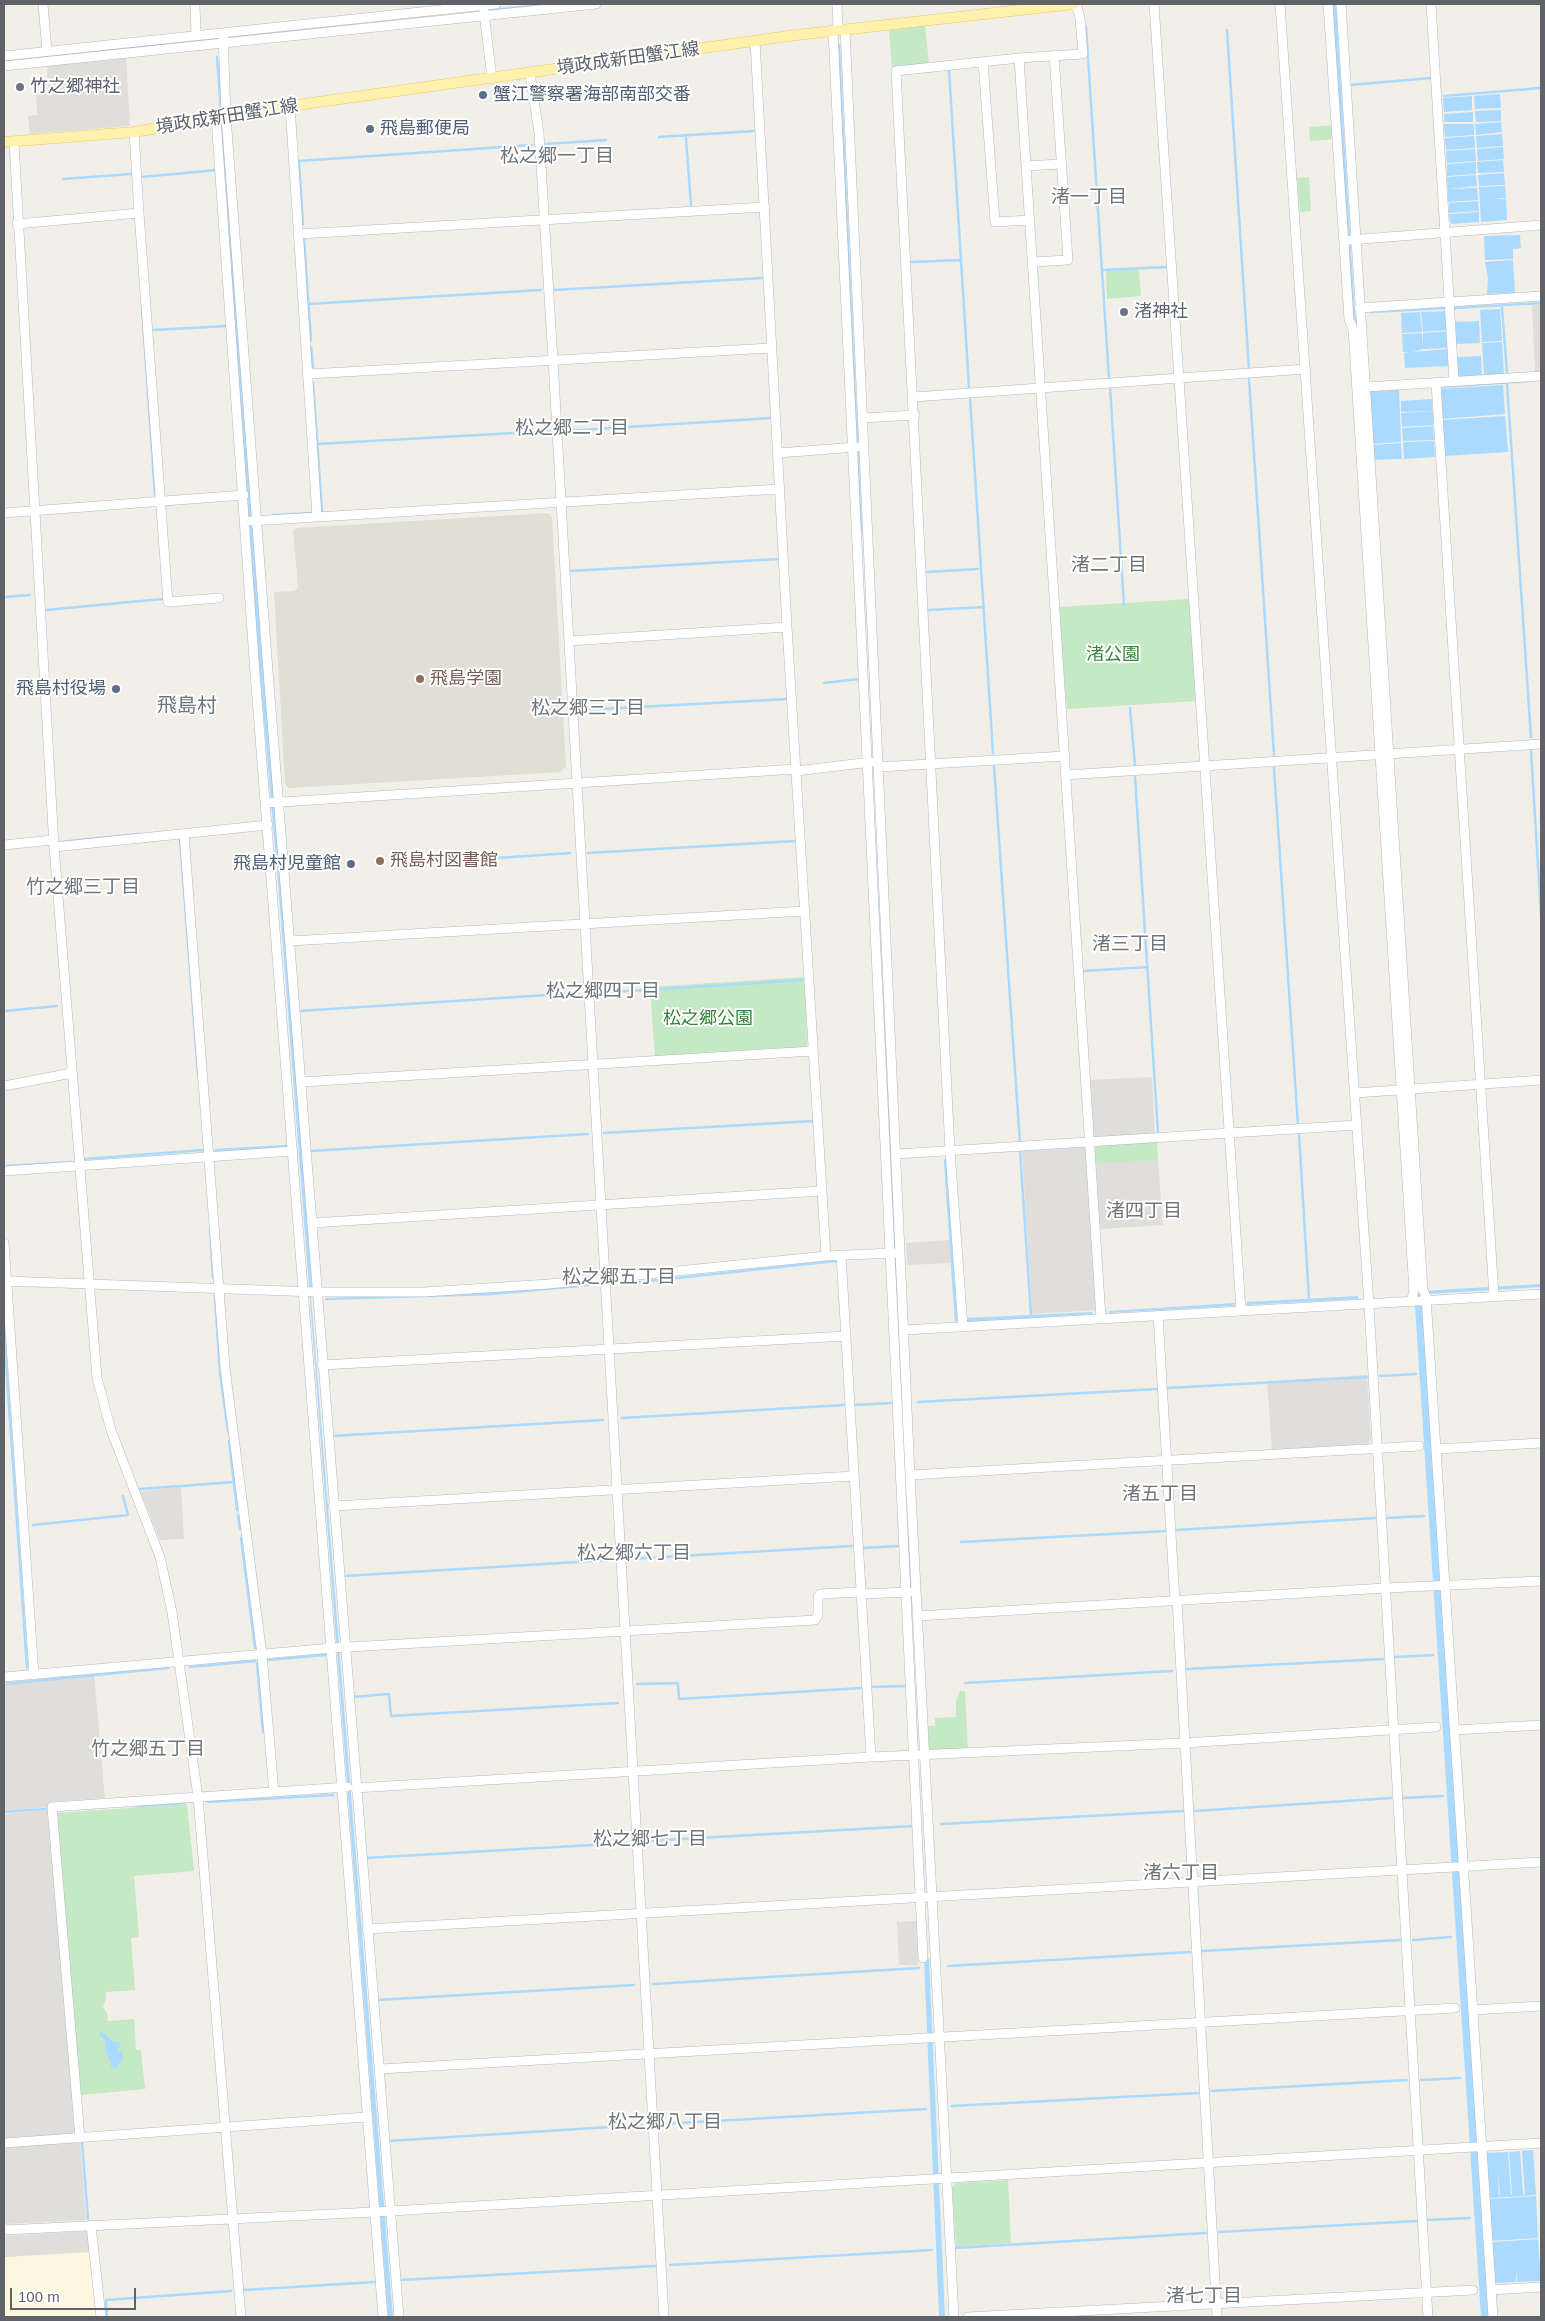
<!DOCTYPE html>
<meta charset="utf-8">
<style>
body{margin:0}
#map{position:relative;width:1545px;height:2321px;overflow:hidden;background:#f1efe8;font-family:Helvetica,sans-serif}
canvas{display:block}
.frame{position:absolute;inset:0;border:5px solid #5f6368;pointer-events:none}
.scale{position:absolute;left:10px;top:2288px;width:126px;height:22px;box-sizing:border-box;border:2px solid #5f6368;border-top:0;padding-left:6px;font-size:15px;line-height:18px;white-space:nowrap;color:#5f6368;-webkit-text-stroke:4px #fff;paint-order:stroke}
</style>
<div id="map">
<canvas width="1545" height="2321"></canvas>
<div class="frame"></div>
<div class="scale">100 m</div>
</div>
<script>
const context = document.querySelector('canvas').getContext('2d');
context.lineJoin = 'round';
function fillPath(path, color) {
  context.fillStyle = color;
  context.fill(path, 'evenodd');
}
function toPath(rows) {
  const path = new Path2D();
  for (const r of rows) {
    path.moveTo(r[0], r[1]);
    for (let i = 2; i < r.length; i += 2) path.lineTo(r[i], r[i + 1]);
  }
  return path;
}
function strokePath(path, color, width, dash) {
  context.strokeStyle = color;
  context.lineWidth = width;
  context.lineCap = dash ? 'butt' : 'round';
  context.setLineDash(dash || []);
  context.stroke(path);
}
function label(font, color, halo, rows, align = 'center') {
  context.font = font + ' Helvetica,"Noto Sans JP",sans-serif';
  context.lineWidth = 4;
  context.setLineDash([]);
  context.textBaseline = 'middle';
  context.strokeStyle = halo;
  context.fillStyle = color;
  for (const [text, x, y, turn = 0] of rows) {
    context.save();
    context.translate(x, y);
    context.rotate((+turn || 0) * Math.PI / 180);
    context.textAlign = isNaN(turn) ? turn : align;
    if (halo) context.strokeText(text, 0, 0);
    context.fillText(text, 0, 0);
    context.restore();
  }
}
fillPath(toPath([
 [90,2252,97,2317,4,2317,4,2257]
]), '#fef7e0');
fillPath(toPath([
 [126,57,130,126,30,134,28,116,37,115,36,94,48,93,47,65],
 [1532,305,1541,305,1541,371,1535,372],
 [1152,1077,1155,1135,1096,1138,1093,1136,1091,1080],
 [1085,1147,1087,1149,1097,1310,1032,1314,1022,1151],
 [1158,1160,1163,1225,1100,1229,1096,1164],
 [949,1240,951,1263,907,1265,906,1243],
 [1367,1375,1371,1439,1369,1444,1272,1451,1267,1381],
 [181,1487,184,1539,160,1540,140,1491],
 [94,1674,105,1798,49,1802,49,1807,4,1811,4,1682],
 [48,1810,76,2135,4,2140,4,1814],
 [916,1921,918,1965,899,1965,897,1922],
 [80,2141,86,2220,4,2224,4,2147],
 [88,2231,90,2252,4,2257,4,2236]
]), '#e0deda');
fillPath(toPath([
 [548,513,552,517,566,766,561,772,289,788,285,784,274,592,294,591,298,588,293,531,296,528]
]), '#e1ded6');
fillPath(toPath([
 [925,25,929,64,892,69,889,29],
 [1333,125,1334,139,1310,141,1309,127],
 [1309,177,1311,211,1300,212,1297,178],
 [1139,269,1141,296,1107,299,1106,271],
 [1190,599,1197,701,1067,709,1058,607],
 [805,977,807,1047,655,1058,650,987],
 [1157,1142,1158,1160,1096,1164,1095,1148,1097,1146],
 [960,1691,965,1691,968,1750,932,1752,929,1749,928,1726,935,1726,935,1718,956,1717,956,1701],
 [187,1804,194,1871,134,1876,139,1937,131,1938,135,1990,106,1992,106,1999,103,2007,107,2013,108,2021,134,2019,136,2050,141,2050,145,2089,80,2095,55,1813],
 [1008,2180,1011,2243,956,2247,952,2187,956,2183]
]), '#c5e8c5');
fillPath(toPath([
 [1331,4,1336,4,1355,314,1359,329,1421,1291,1541,1284,1541,1287,1428,1294,1423,1299,1422,1305,1489,2317,1481,2317,1415,1306,1417,1297],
 [1500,94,1501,108,1475,109,1474,96],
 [1472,96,1472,110,1444,112,1443,98],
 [1501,110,1501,121,1476,122,1475,111],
 [1473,112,1473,122,1444,122,1444,114],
 [1501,122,1502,132,1476,135,1475,124],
 [220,124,224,124,312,1286,311,1296,393,2317,388,2317,278,882,258,653],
 [1444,124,1474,124,1474,135,1445,137],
 [1502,134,1503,146,1477,148,1476,136],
 [1474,136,1475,148,1446,150,1445,138],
 [1503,147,1504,159,1478,161,1477,149],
 [1475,149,1476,161,1447,163,1446,151],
 [1503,160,1504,172,1478,173,1477,162],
 [1476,162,1476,174,1447,176,1447,164],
 [1504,173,1505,185,1479,186,1478,175],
 [1476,175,1477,186,1448,189,1447,177],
 [1505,186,1506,198,1492,199,1506,199,1507,220,1481,222,1479,187],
 [1477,188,1478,200,1448,202,1448,189],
 [1478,201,1479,211,1449,213,1449,203],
 [1479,212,1479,222,1452,224,1450,222,1449,214],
 [1520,235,1521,248,1513,249,1513,259,1485,260,1484,236],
 [1513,260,1515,293,1487,294,1488,278,1485,262],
 [1500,309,1502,341,1482,342,1480,310],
 [1446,311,1447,330,1423,332,1421,312],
 [1420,312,1422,332,1402,333,1401,313],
 [1479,321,1480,343,1456,344,1455,322],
 [1447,331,1448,348,1423,349,1413,352,1448,349,1449,366,1405,368,1404,353,1408,352,1403,352,1402,334,1422,333,1423,348,1423,333],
 [1502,342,1504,374,1484,376,1482,343],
 [1481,356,1482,377,1460,378,1458,376,1457,357],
 [1503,385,1505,414,1442,419,1440,389],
 [1399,390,1400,413,1377,414,1400,413,1401,442,1372,444,1370,391],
 [1432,399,1432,411,1401,412,1401,401],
 [1433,411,1433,425,1402,427,1401,413],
 [1505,416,1508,452,1445,456,1442,420],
 [1433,426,1434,440,1403,441,1402,428],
 [1434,441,1435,457,1404,459,1403,442],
 [1401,443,1402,459,1372,460,1372,445],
 [894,1247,924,1902,927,1957,929,1959,945,2317,939,2316],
 [1358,1296,1358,1299,1247,1305,1247,1302],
 [1235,1303,1234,1306,1109,1313,1109,1311],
 [1092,1312,1093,1314,967,1322,967,1318],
 [100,2032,104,2033,112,2041,121,2043,118,2050,123,2054,123,2058,116,2069,109,2067,112,2065,106,2053,105,2043,107,2042,100,2036],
 [1533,2150,1536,2195,1525,2196,1522,2151],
 [1520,2151,1523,2194,1512,2195,1509,2152],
 [1508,2152,1511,2195,1500,2195,1498,2172,1499,2196,1488,2196,1485,2153],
 [1536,2196,1538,2238,1491,2241,1488,2201,1490,2199],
 [1538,2239,1541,2281,1517,2282,1516,2268,1516,2282,1493,2283,1491,2245,1493,2245,1493,2242]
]), '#aadaff');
strokePath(toPath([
 [491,10,554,4],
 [1086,27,1109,378],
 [1227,30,1249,370],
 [839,45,861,530],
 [217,57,221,111],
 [949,70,969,387],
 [1350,85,1431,78],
 [1444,96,1541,88],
 [659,137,754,131],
 [686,138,691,205],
 [546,144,606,140],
 [141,177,217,170],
 [63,179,131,174],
 [303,224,299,161,532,145],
 [304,239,311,340],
 [912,262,961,260],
 [1102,270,1167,267],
 [554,290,763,278],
 [308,304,541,290],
 [142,307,155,495],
 [1455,308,1541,303],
 [1502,308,1507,373],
 [1371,312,1445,308],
 [153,330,227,326],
 [311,347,313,367],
 [1249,379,1274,755],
 [313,383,322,512],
 [1507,383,1531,737],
 [1110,387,1124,605],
 [1442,387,1528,381],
 [970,398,993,753],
 [564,431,771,418],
 [317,444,550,431],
 [273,515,311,513],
 [570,571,779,559],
 [927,572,978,569],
 [4,597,30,595],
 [46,610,162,599],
 [929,610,984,607],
 [824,683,859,679],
 [1130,708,1135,765],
 [582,710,788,699],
 [1531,751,1541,915],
 [994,766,1020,1143],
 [1274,768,1298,1125],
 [1135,777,1158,1133],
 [180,839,198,1075],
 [60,842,138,834],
 [588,853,795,841],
 [425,863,570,853],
 [1084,971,1148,967],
 [596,993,806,980],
 [4,1011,57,1006],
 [299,1011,578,993],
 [604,1133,813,1121],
 [1299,1134,1309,1299],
 [216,1150,288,1146],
 [311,1151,588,1134],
 [1020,1151,1031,1315],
 [84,1159,204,1150],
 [945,1160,956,1321],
 [6,1166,72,1162],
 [210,1227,213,1278],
 [621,1284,836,1261],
 [215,1298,220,1373,228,1431],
 [326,1299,492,1294,589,1285],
 [4,1333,27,1668],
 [1380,1376,1416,1374],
 [1168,1388,1368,1377],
 [918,1402,1157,1389],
 [854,1405,892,1403],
 [622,1418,844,1405],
 [332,1436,603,1420],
 [229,1441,237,1510],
 [140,1489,234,1482],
 [238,1516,240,1529],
 [1387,1518,1424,1516],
 [33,1525,128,1515,123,1496],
 [1177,1530,1375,1518],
 [241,1538,255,1648],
 [961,1542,1166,1531],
 [863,1548,899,1546],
 [629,1559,852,1546],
 [344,1576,611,1560],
 [1396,1657,1433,1655],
 [268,1660,325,1655],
 [257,1663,263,1732],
 [190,1667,255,1661],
 [1187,1669,1383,1659],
 [965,1683,1172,1671],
 [4,1684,168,1668],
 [637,1684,678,1683,679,1699,862,1688],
 [870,1687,906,1686],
 [353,1697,389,1694,391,1716,618,1703],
 [1403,1798,1443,1796],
 [208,1802,333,1795],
 [137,1806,184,1803],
 [1195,1811,1391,1798],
 [4,1812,46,1809],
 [941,1824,1183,1811],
 [646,1841,913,1826],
 [366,1858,626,1843],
 [1413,1940,1451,1937],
 [1202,1951,1400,1940],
 [948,1966,1190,1952],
 [653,1984,919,1968],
 [377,2000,634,1985],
 [1421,2080,1460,2078],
 [1211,2091,1407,2080],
 [952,2106,1198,2093],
 [662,2124,926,2109],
 [388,2141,642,2125],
 [82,2142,88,2219],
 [1487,2197,1523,2195],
 [1427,2220,1470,2218],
 [1219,2232,1416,2221],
 [955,2248,1206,2233],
 [670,2265,932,2250],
 [401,2280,655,2266],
 [244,2290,375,2282],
 [107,2317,106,2300,231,2291]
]), '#aadaff', 2.5);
const minor = toPath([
 [43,4,47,51],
 [195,4,196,35],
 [837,4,838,29],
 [1154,4,1241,1310],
 [1280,4,1369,1305,1428,2317],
 [1328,4,1349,319,1353,329,1414,1291,1411,1302],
 [1341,4,1423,1290,1426,1297,1493,2317],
 [1431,4,1454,381],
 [484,12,492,79],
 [845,29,910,1475,954,2317],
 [833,30,923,1958],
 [223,33,226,117,267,658,399,2317],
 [755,41,787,627,826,1256],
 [4,56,496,4],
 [1019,58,1101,1318],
 [983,62,995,222,1030,220],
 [4,66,596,4],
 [530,73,539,133,553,360,664,2317],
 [290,106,317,516],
 [216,118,254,660,383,2317],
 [134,132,139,213],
 [14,142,54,847,97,1378,111,1430,160,1557,172,1612,198,1797,241,2317],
 [1026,166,1061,164],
 [17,224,139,213,168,602,219,598],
 [299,234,765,207],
 [1350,240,1541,225],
 [1033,262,1068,260,1054,55],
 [1359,308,1541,296],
 [308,374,771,348],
 [1436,383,1494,1296],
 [1366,387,1541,376],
 [914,397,1306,369],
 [863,418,915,415],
 [778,453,857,447],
 [4,513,244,495],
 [251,521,780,489],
 [569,641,787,627],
 [879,767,1065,756],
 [796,771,871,762],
 [1066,775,1541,744],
 [266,803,796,769],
 [184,834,225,1368,262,1655,274,1792],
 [4,845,53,840],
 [54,847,268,825],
 [290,941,805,911],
 [301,1082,813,1051],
 [4,1086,72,1073],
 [1355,1093,1541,1080],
 [897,1154,1357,1125],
 [4,1171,293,1151],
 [312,1223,821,1191],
 [4,1243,34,1675],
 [841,1255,871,1757],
 [4,1281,316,1292,424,1292,549,1284,826,1256,894,1253],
 [1158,1315,1175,1601],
 [963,1327,950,1151,896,71,1019,58,1083,54,1080,18,1076,4],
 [904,1330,1541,1294],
 [322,1365,846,1336],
 [1436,1449,1541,1443],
 [910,1475,1419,1446],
 [333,1506,854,1476],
 [861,1594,910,1592],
 [1177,1600,1217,2317],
 [917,1616,1386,1588,1541,1581],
 [4,1677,332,1648,815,1620,818,1615,818,1597,820,1594,861,1592],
 [1455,1730,1541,1725],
 [355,1788,871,1757,1184,1743,1436,1727],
 [367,1929,1541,1862],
 [1473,2010,1541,2006],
 [380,2069,1455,2008],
 [80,2138,52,1807,347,1787],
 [4,2143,367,2117],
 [91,2225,101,2317],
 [4,2230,374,2212,1541,2143],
 [1491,2290,1541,2287],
 [968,2317,1473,2290]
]);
const major = toPath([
 [4,142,134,132,290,106,796,35,1074,4]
]);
strokePath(minor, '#b5b8bc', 10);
strokePath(major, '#f2c960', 11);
strokePath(minor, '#fff', 9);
strokePath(major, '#fff2af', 10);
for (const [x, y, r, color] of [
 [20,87,5,"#6b7280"],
 [483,95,5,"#5c6f8a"],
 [370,129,5,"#5c6f8a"],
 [1124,312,5,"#6b7280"],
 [420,679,5,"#8d6e63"],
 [116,689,5,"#5c6f8a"],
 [380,861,5,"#8d6e63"],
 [351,864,5,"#5c6f8a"]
]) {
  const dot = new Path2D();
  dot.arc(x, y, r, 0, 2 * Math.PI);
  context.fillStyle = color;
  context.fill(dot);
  strokePath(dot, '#fff', 2);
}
label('18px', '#5f6368', '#fff', [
 ["境政成新田蟹江線",628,59,-8],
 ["境政成新田蟹江線",227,117,-9]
]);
label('18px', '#5b616d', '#fff', [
 ["竹之郷神社",30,87],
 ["渚神社",1134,312]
], 'left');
label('18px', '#4e5e75', '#fff', [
 ["蟹江警察署海部南部交番",493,95],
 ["飛島郵便局",380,129],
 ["飛島村役場",106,689,"right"],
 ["飛島村児童館",341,864,"right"]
], 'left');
label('18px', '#348238', '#fff', [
 ["渚公園",1113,655],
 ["松之郷公園",708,1019]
]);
label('18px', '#785e54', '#fff', [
 ["飛島学園",430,679],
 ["飛島村図書館",390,861]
], 'left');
label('19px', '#70757a', '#fff', [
 ["松之郷一丁目",557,157],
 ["渚一丁目",1089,198],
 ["松之郷二丁目",572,429],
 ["渚二丁目",1109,566],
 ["松之郷三丁目",588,709],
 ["竹之郷三丁目",83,888],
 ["渚三丁目",1130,945],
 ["松之郷四丁目",603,992],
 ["渚四丁目",1144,1212],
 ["松之郷五丁目",619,1278],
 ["渚五丁目",1160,1495],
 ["松之郷六丁目",634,1554],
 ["竹之郷五丁目",148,1750],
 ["松之郷七丁目",650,1840],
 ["渚六丁目",1181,1874],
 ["松之郷八丁目",665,2123],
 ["渚七丁目",1204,2297]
]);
label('20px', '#70757a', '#fff', [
 ["飛島村",187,706]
]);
</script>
